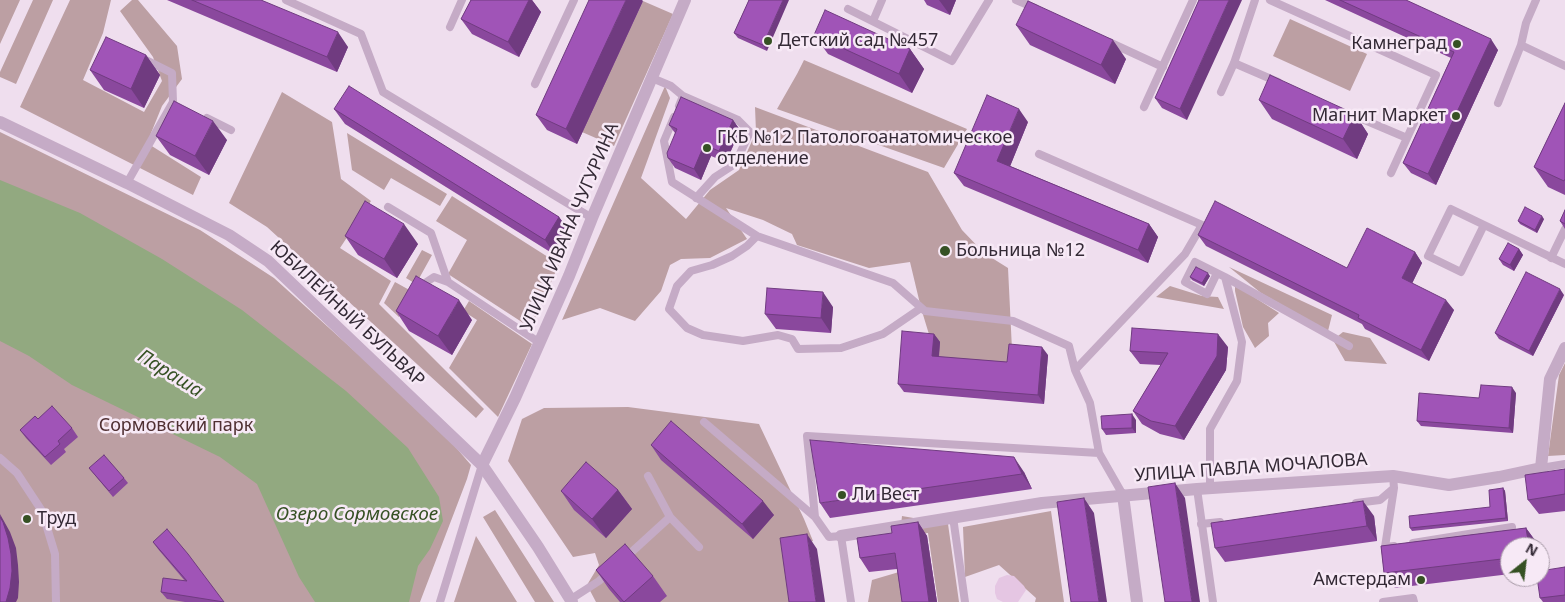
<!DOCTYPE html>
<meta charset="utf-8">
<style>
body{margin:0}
#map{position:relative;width:1565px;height:602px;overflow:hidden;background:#efdeee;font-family:"Noto Sans",sans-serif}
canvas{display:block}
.north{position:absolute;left:1500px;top:537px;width:50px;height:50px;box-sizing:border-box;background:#f7e9f6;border:1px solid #a99ca9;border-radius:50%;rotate:29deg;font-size:14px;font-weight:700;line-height:20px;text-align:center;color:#332935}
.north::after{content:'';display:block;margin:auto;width:18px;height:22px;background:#365124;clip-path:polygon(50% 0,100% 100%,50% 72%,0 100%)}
</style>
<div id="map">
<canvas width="1565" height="602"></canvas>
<div class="north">N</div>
</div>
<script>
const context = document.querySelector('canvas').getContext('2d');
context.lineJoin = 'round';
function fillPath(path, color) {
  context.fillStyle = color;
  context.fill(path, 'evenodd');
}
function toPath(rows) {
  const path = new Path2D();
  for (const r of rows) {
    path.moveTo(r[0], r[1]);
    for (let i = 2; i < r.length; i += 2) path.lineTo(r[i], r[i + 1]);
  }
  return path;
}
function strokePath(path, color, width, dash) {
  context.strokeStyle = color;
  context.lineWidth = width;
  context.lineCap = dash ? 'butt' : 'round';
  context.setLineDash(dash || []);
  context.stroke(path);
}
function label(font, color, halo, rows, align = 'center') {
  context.font = font + ' "Noto Sans",sans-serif';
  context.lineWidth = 5;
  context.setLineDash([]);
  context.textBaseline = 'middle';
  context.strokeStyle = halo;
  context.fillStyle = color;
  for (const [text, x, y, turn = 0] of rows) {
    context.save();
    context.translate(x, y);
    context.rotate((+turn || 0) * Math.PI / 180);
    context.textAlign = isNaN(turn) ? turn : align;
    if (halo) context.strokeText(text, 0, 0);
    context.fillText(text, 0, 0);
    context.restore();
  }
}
fillPath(toPath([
 [0,0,20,0,0,44],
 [33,0,53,0,16,84,0,77,0,72],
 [70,0,111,0,103,33,83,80,144,112,162,81,153,57,120,11,132,0,138,0,177,46,182,79,162,106,147,143,201,177,193,195,20,107],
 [643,1,673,14,614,146,582,132],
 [1290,19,1367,54,1350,91,1273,56],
 [804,60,967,129,944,168,777,109,797,74],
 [665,86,670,98,641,178,686,219,710,190,739,170,756,132,755,107,928,172,962,230,984,253,1008,268,1013,370,938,364,921,308,910,262,869,268,797,245,792,234,763,220,726,208,747,239,710,258,681,259,670,265,661,291,635,321,600,308,562,320],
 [282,92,332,122,341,179,371,201,340,248,391,281,379,304,484,409,476,418,267,227,229,203],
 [0,132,200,230,274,278,392,385,452,443,471,465,467,479,420,602,0,602],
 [347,133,447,194,440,206,391,178,384,190,352,170],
 [452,196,559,264,531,328,448,274,467,240,436,221],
 [422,250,432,255,416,284,406,278],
 [1229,267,1332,315,1328,331,1261,293],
 [395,282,413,292,399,317,384,303],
 [1235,285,1279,313,1268,323,1269,336,1255,348,1243,327,1235,291],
 [1170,286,1202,296,1218,297,1224,309,1156,297],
 [469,301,532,344,498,417,449,368,477,320,463,311],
 [1343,332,1370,338,1387,364,1345,361,1333,340],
 [1565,363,1565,455,1548,456,1559,375],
 [628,407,759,424,804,519,813,541,786,550,794,602,596,602,587,585,599,565,595,553,573,557,508,461,522,419,544,408],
 [495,510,554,602,535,602,483,517],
 [1051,511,1064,602,1035,602,1036,598,999,565,965,577,963,527],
 [902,516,948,524,959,602,938,602,928,533,900,535],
 [476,536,517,602,454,602],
 [899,572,903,602,868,602,872,580]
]), '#bc9fa3');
fillPath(toPath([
 [1007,575,1014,576,1024,586,1026,590,1018,602,1003,602,997,599,995,593,995,586,999,578]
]), '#e5c6e3');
fillPath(toPath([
 [0,180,80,213,162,259,242,310,346,391,408,448,439,497,443,521,430,549,418,566,409,602,315,602,299,577,257,484,220,457,72,385,29,356,0,341]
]), '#92a980');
strokePath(toPath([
 [286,0,361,34,383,92,592,218],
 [1016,0,1035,8],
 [1270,0,1436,75,1407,138,1348,113],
 [848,9,952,61,989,0],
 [873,21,882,0],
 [450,27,462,0],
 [1109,42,1163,67],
 [1521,45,1565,66],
 [1234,63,1278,82],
 [652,78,671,86,683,96],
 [535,84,574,0],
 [1221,92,1234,63,1255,0],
 [1498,103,1521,45,1526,23,1536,0],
 [679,106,683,96,738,120,750,132,735,164,715,177,696,198],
 [1144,107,1193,0],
 [674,117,664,141,672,182,757,236,893,283,925,311,1013,321,1069,346,1075,370],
 [207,118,231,130],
 [1039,154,1202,225,1185,254,1075,370,1090,403,1099,453,1123,495],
 [1391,173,1407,138],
 [127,183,173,102,172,73,144,59],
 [388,207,431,233,448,282,540,343],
 [1484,225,1461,272,1428,256,1451,209,1565,264],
 [757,236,747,246,732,256,712,265,691,271,677,286,669,309,687,328,703,335,743,341,778,335,792,339,798,349,841,348,883,334,921,308],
 [1551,258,1565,229],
 [1225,277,1349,346],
 [420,288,422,285,434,277,448,282],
 [704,422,815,517],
 [0,458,17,473,42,511,55,554,56,602],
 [1541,468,1565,464],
 [1210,488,1210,429,1237,381,1242,342,1225,277,1195,262,1185,282,1207,294,1217,273],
 [1197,489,1213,602],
 [1356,503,1380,500,1394,488,1393,476],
 [670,517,699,547],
 [953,517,965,602],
 [1201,524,1220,522],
 [1413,543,1512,527],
 [1394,546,1385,547,1394,488],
 [624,559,670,517,648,476],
 [571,599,599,581,608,573],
 [440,602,482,465],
 [851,602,841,536,829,537,815,517,807,436,1099,453],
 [1383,602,1413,598,1414,602]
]), '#c5abc6', 8);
strokePath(toPath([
 [482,465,515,398,569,276,592,218,685,0],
 [1123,495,1137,602],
 [841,536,1042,503,1197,489,1393,476,1449,485,1499,477,1541,468,1550,379,1565,348]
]), '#c5abc6', 12);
strokePath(toPath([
 [0,122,127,183,229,235,268,261,482,465,538,547,572,602]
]), '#c5abc6', 12);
fillPath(toPath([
 [167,0,261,0,348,47,337,72],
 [471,0,532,0,541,12,519,57,472,34,461,19],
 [749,0,767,51,738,38,734,33],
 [924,0,956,0,950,15,927,5],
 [1199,0,1187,120,1162,108,1155,98],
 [1325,0,1406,0,1498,50,1436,185,1411,173,1403,163,1451,58],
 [643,1,577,144,547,130,536,115],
 [1016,25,1126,59,1115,84,1030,45],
 [814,35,910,49,924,69,912,93,828,54],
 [146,55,160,75,144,108,104,90,90,70],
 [1259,100,1355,114,1368,134,1357,159,1272,119],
 [1565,103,1565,195,1548,187,1534,167],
 [334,109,559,217,570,232,555,255,345,124],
 [733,120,740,130,726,162,711,156,701,180,675,168,668,158,675,133,669,125],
 [1028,122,1010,166,1149,224,1158,237,1148,263,964,186,954,173],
 [156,136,227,140,209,175,170,155],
 [1565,210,1565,229,1560,221],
 [1544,219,1537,233,1520,224,1518,221],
 [1198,235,1347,268,1415,252,1422,263,1412,283,1454,310,1429,361,1365,329,1362,324,1206,246],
 [345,236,418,244,397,278,358,255],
 [1519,249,1523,255,1514,271,1503,265,1499,259],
 [1210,276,1204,286,1192,280,1190,277],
 [1564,295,1533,356,1499,339,1495,333],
 [833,307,831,333,776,329,765,314],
 [396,311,472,320,452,355,409,331],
 [934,334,940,342,939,357,1007,362,1048,355,1044,404,904,392,898,384],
 [1228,347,1226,370,1184,440,1160,434,1142,424,1133,411,1161,365,1140,364,1130,351],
 [1516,393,1513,433,1421,426,1417,421,1479,398],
 [38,419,72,428,78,437,64,449,66,452,51,465,26,438,20,430],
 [1136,420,1136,433,1106,435,1102,429],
 [651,445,774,515,753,539,661,460],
 [89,468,124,478,128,483,113,497],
 [1565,469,1565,511,1539,514,1528,500],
 [1024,472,1032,489,830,518,820,503],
 [1503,488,1505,491,1508,521,1412,531,1410,528,1490,507],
 [618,490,632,509,606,538,574,510,561,491],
 [1374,516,1377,541,1225,562,1215,548],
 [918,522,927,536,937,602,902,602,897,569,869,572,860,558,892,533],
 [1526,528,1537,543,1537,547,1510,547,1510,574,1395,588,1384,573,1381,546],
 [153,542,224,602,185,602,167,599,161,592,185,581,158,549],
 [1565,567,1565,602,1543,602,1540,598],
 [596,570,653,576,667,596,660,602,620,602,609,589]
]), '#8a489d');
fillPath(toPath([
 [529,0,532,0,541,12,519,57,508,42],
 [626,0,642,0,643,1,577,144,566,129],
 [783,0,789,0,767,51,763,45],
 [939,0,956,0,950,15],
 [1229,0,1242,0,1187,120,1180,109],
 [338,32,348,47,337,72,327,57],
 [1491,39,1498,50,1436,185,1428,174],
 [1113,40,1126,59,1115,84,1101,65],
 [910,49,924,69,912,93,899,74],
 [146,55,160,75,144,108,131,89],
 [1019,109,1028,122,1007,174,997,161],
 [1355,114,1368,134,1357,159,1343,139],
 [733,120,740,130,726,162,719,151],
 [213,121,227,140,209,175,195,156],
 [704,145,711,156,701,180,694,169],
 [1542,216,1544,219,1537,233,1535,230],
 [559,217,570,232,555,255,545,240],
 [404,224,418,244,397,278,384,259],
 [1149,224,1158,237,1148,263,1138,250],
 [1519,249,1523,255,1514,271,1510,265],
 [1415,252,1422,263,1410,288,1402,278],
 [1208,273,1210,276,1204,286,1202,283],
 [1560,289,1564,295,1533,356,1529,351],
 [823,292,833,307,831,333,821,318],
 [459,300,472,320,452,355,438,336],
 [1446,300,1454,310,1429,361,1421,350],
 [934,334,940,342,938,364,932,356],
 [1218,334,1228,347,1226,370,1184,440,1175,426],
 [1042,347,1048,355,1044,404,1038,395],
 [1512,387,1516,393,1513,433,1509,428],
 [1132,414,1136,420,1136,433,1132,428],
 [1014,457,1024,472,1032,489,1022,474],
 [1175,483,1185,498,1200,602,1192,602],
 [1503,488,1505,491,1508,521,1506,518],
 [618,490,632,509,606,538,592,519],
 [1084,498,1094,513,1107,602,1099,602],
 [763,501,774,515,753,539,742,524],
 [1363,501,1374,516,1377,541,1367,526],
 [0,514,10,532,16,548,18,565,19,582,18,598,16,602,6,602],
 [918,522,927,536,937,602,929,602],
 [1526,528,1537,543,1537,547,1529,547],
 [807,534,817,549,825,602,816,602]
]), '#703b80');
const building = toPath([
 [192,0,261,0,338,32,327,57,192,0],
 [471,0,529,0,508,42,461,19,471,0],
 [589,0,626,0,566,129,536,115,589,0],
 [749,0,783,0,763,45,734,33,749,0],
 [1199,0,1229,0,1180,109,1155,98,1199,0],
 [1340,0,1406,0,1491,39,1428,174,1403,163,1454,52,1340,0],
 [1028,1,1113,40,1101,65,1016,25,1028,1],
 [825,10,910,49,899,74,814,35,825,10],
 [106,37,146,55,131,89,90,70,106,37],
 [1270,75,1355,114,1343,139,1259,100,1270,75],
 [349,86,559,217,545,240,334,109,349,86],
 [987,95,1019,109,997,161,1149,224,1138,250,954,173,987,95],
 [681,97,733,120,719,151,704,145,694,169,668,158,667,153,677,129,669,125,681,97],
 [174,101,213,121,195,156,156,136,174,101],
 [1565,103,1565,179,1564,181,1534,167,1565,103],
 [365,201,404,224,384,259,345,236,365,201],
 [1215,201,1347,268,1367,228,1415,252,1402,278,1446,300,1421,350,1358,318,1359,315,1198,235,1215,201],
 [1525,207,1542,216,1535,230,1518,221,1525,207],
 [1565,210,1565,224,1560,221,1565,210],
 [1508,243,1519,249,1510,265,1499,259,1508,243],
 [1196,267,1208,273,1202,283,1190,277,1196,267],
 [1526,272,1560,289,1529,351,1495,333,1526,272],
 [416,276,459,300,438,336,396,311,416,276],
 [767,288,823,292,821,318,765,314,767,288],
 [1132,328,1218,334,1217,356,1175,426,1151,421,1133,411,1168,353,1130,351,1132,328],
 [902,331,934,334,932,356,1007,362,1009,344,1042,347,1038,395,898,384,902,331],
 [1481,385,1512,387,1509,428,1417,421,1419,393,1479,398,1481,385],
 [52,406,72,428,58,441,60,444,45,457,20,430,35,416,38,419,52,406],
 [1132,414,1132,428,1102,429,1101,416,1132,414],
 [671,421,763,501,742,524,651,445,671,421],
 [810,440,1014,457,1022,474,820,503,810,440],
 [104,455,124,478,109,491,89,468,104,455],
 [586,462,618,490,592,519,561,491,586,462],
 [1565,469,1565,494,1528,500,1525,475,1565,469],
 [1175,483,1192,602,1165,602,1148,487,1175,483],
 [1503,488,1506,518,1410,528,1409,516,1490,507,1489,490,1503,488],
 [1084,498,1099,602,1071,602,1057,502,1084,498],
 [1363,501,1367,526,1215,548,1211,523,1363,501],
 [0,517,3,522,8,538,11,554,12,571,10,588,6,602,0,602,0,517],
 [918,522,929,602,902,602,895,553,860,558,857,538,892,533,891,526,918,522],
 [1526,528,1529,547,1510,547,1510,558,1384,573,1381,546,1526,528],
 [167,529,188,554,224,602,161,592,163,578,187,581,153,542,167,529],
 [807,534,816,602,789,602,780,538,807,534],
 [625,544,653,576,624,602,596,570,625,544],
 [1565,567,1565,595,1540,598,1537,577,1540,577,1540,571,1565,567]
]);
fillPath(building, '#a054b7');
strokePath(building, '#703b80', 1);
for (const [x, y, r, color] of [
 [768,41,5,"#365124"],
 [1457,44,5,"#365124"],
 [1456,116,5,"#365124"],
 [707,148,5,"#365124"],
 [945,251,6,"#365124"],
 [842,495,5,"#365124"],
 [27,519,5,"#365124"],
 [1421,580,5,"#365124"]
]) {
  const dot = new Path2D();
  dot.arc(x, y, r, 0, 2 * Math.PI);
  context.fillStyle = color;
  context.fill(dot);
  strokePath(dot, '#f7e9f6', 2);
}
label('18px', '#332935', '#f7e9f6', [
 ["Детский сад №457",778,41],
 ["Камнеград",1447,44,"right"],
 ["Магнит Маркет",1446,116,"right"],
 ["ГКБ №12 Патологоанатомическое",717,138],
 ["отделение",717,159],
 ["Больница №12",956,251],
 ["Ли Вест",852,495],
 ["Труд",37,519],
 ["Амстердам",1411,580,"right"]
], 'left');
label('18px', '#332935', '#f7e9f6', [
 ["УЛИЦА ИВАНА ЧУГУРИНА",570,227,-67],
 ["ЮБИЛЕЙНЫЙ БУЛЬВАР",347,314,43],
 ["УЛИЦА ПАВЛА МОЧАЛОВА",1251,468,-4]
]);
label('18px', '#503033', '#f7e9f6', [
 ["Сормовский парк",176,426]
]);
label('italic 19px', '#365124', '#f7e9f6', [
 ["Параша",170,374,32],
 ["Озеро Сормовское",357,515]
]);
</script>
